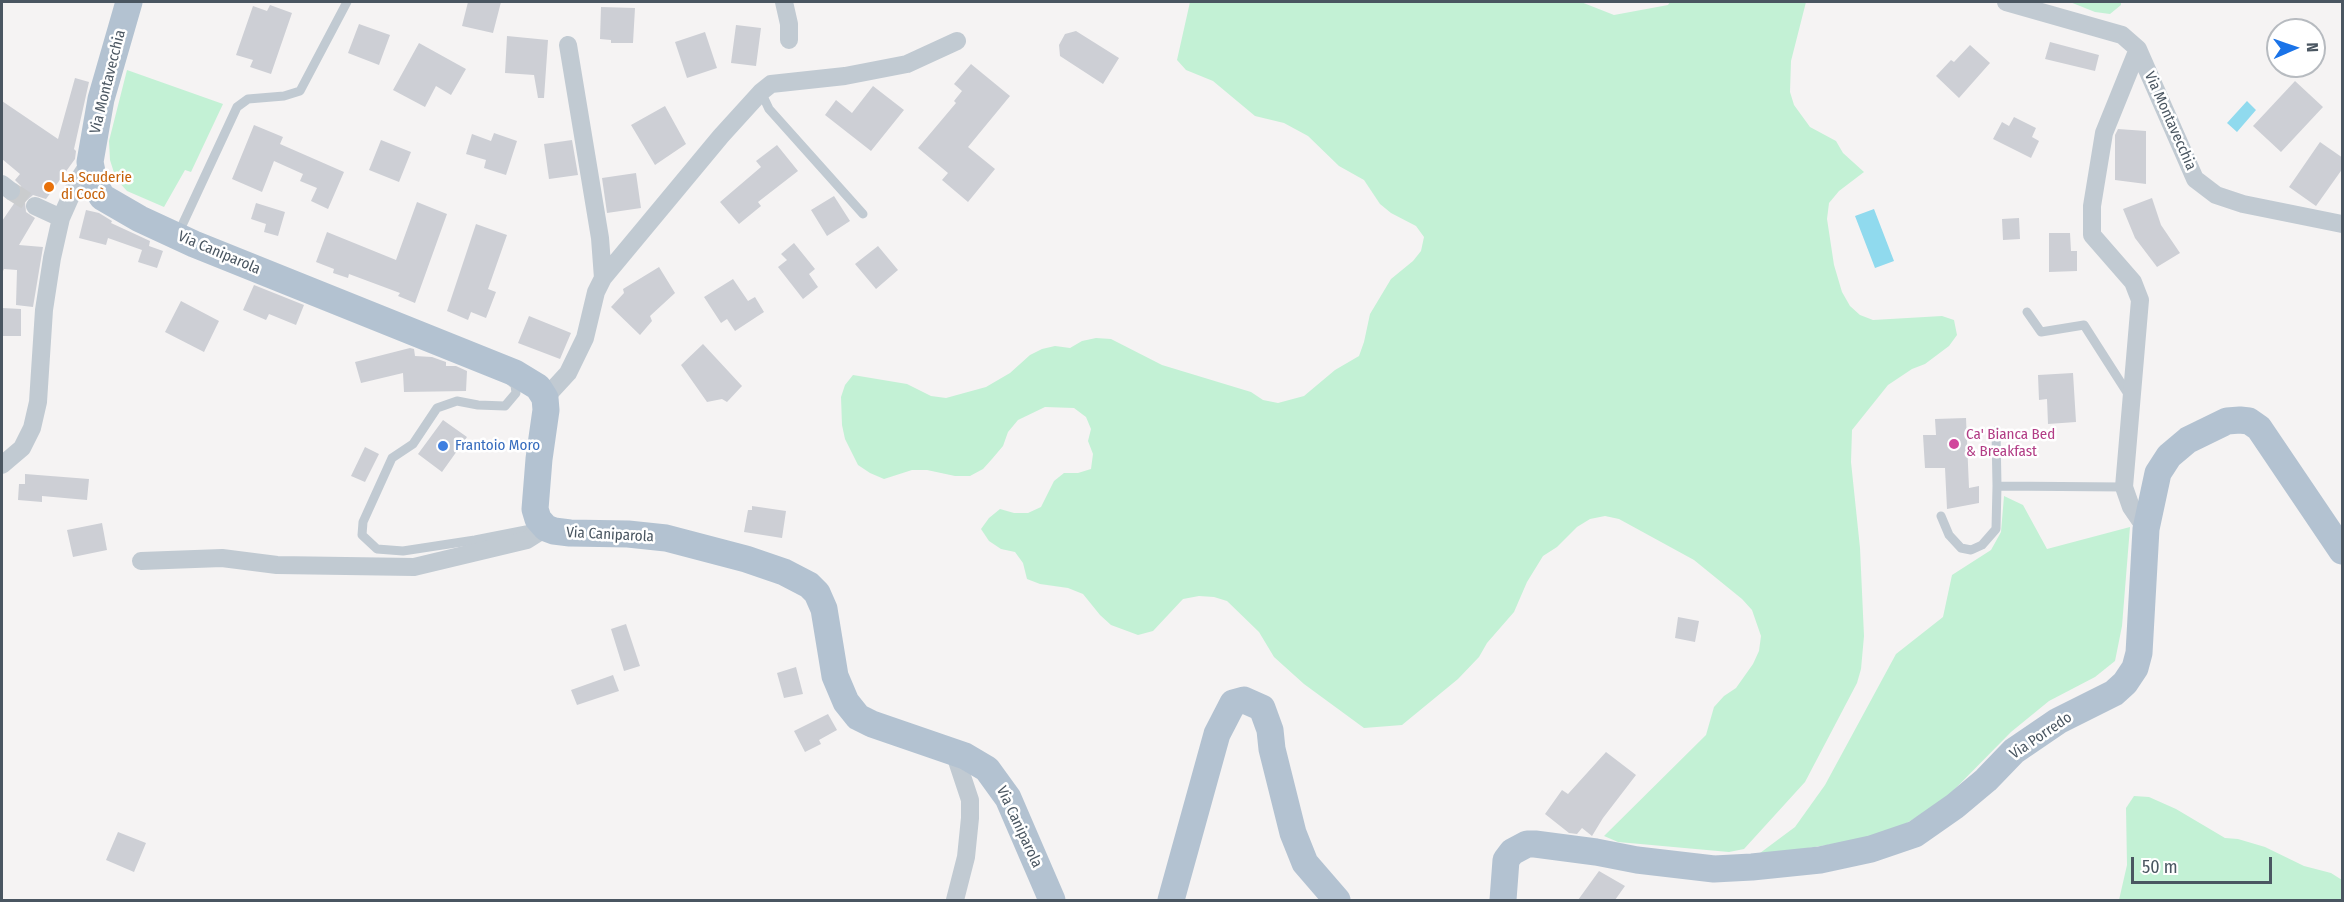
<!DOCTYPE html>
<meta charset="utf-8">
<style>
body{margin:0}
#map{position:relative;width:2344px;height:902px;overflow:hidden;background:#f5f3f3;font-family:"Fira Sans Condensed",sans-serif}
canvas{display:block}
.frame{position:absolute;inset:0;border:3px solid #4a5661;pointer-events:none}
.north{position:absolute;left:2266px;top:18px;width:60px;height:60px;box-sizing:border-box;background:#fff;border:2px solid #b7bbc0;border-radius:50%;rotate:88deg;font-size:16px;font-weight:700;line-height:24px;text-align:center;color:#4a5661}
.north::after{content:'';display:block;margin:auto;width:21px;height:27px;background:#1a73e8;clip-path:polygon(50% 0,100% 100%,50% 72%,0 100%)}
.scale{position:absolute;left:2131px;top:857px;width:141px;height:27px;box-sizing:border-box;border:3px solid #4a5661;border-top:0;padding-left:8px;font-size:18px;line-height:21px;white-space:nowrap;color:#4a5661;-webkit-text-stroke:4px #fff;paint-order:stroke}
</style>
<div id="map">
<canvas width="2344" height="902"></canvas>
<div class="frame"></div>
<div class="north">N</div>
<div class="scale">50 m</div>
</div>
<script>
const context = document.querySelector('canvas').getContext('2d');
context.lineJoin = 'round';
function fillPath(path, color) {
  context.fillStyle = color;
  context.fill(path, 'evenodd');
}
function toPath(rows) {
  const path = new Path2D();
  for (const r of rows) {
    path.moveTo(r[0], r[1]);
    for (let i = 2; i < r.length; i += 2) path.lineTo(r[i], r[i + 1]);
  }
  return path;
}
function strokePath(path, color, width, dash) {
  context.strokeStyle = color;
  context.lineWidth = width;
  context.lineCap = dash ? 'butt' : 'round';
  context.setLineDash(dash || []);
  context.stroke(path);
}
function label(font, color, halo, rows, align = 'center') {
  context.font = font + ' "Fira Sans Condensed",sans-serif';
  context.lineWidth = 5;
  context.setLineDash([]);
  context.textBaseline = 'middle';
  context.strokeStyle = halo;
  context.fillStyle = color;
  for (const [text, x, y, turn = 0] of rows) {
    context.save();
    context.translate(x, y);
    context.rotate((+turn || 0) * Math.PI / 180);
    context.textAlign = isNaN(turn) ? turn : align;
    if (halo) context.strokeText(text, 0, 0);
    context.fillText(text, 0, 0);
    context.restore();
  }
}
fillPath(toPath([
 [1190,2,1581,2,1614,15,1668,5,1670,2,1806,2,1791,61,1790,92,1794,105,1810,127,1836,141,1843,153,1864,172,1839,191,1829,203,1827,219,1834,265,1842,292,1850,306,1860,315,1873,320,1942,316,1954,320,1957,335,1949,346,1925,364,1912,369,1888,385,1852,430,1851,462,1860,548,1864,636,1861,669,1857,683,1805,782,1744,849,1729,852,1618,842,1604,836,1706,735,1714,707,1724,696,1736,688,1753,664,1759,651,1761,636,1752,610,1742,599,1694,560,1619,519,1605,516,1590,519,1577,527,1557,547,1543,556,1527,582,1514,612,1487,643,1479,657,1458,679,1402,725,1364,728,1304,684,1274,657,1259,632,1227,601,1214,597,1199,596,1183,599,1153,631,1138,635,1111,625,1100,615,1083,594,1068,588,1040,584,1027,579,1023,563,1015,552,1001,549,989,541,981,529,989,518,1000,509,1014,513,1028,513,1041,507,1054,481,1064,473,1078,473,1091,469,1093,454,1088,441,1091,429,1086,417,1074,408,1045,407,1018,420,1008,432,1003,446,992,459,983,469,970,476,955,476,927,470,912,470,884,479,870,473,858,465,845,439,842,425,841,397,845,385,853,375,907,384,931,396,946,398,986,387,1010,373,1030,355,1042,349,1055,346,1070,348,1082,341,1096,338,1111,339,1162,365,1251,392,1263,400,1278,403,1304,396,1335,370,1359,356,1364,342,1370,314,1391,279,1413,261,1421,251,1424,237,1416,226,1391,213,1380,204,1364,180,1339,166,1308,136,1284,123,1255,116,1213,81,1186,70,1177,60],
 [2070,2,2121,2,2121,5,2110,14,2095,12],
 [127,70,223,104,191,172,185,170,164,207,127,191,116,179,110,160,109,141],
 [2004,496,2023,505,2047,549,2130,527,2122,626,2115,661,2095,677,2049,701,2011,732,1943,801,1897,829,1847,842,1756,856,1795,827,1825,785,1896,654,1943,617,1952,575,1991,550,2001,532],
 [2134,796,2149,797,2176,809,2225,838,2238,839,2265,847,2304,866,2331,873,2342,880,2342,900,2119,900,2127,865,2126,808]
]), '#c3f1d5');
fillPath(toPath([
 [2247,101,2256,110,2237,132,2227,123],
 [1874,209,1894,261,1875,268,1855,216]
]), '#90daee');
fillPath(toPath([
 [468,2,501,2,493,33,462,26],
 [270,5,292,13,271,74,250,67,253,60,236,55,253,6,267,11],
 [601,7,635,8,633,43,611,43,611,40,600,39],
 [359,24,390,35,379,65,348,53],
 [736,25,761,28,756,66,731,63],
 [1076,31,1119,58,1103,84,1060,56,1059,45,1065,34],
 [705,32,717,68,687,78,675,42],
 [507,36,548,40,544,98,538,98,534,75,505,73],
 [2050,42,2099,55,2095,71,2045,59],
 [419,43,466,69,451,95,436,86,425,107,393,90],
 [1970,45,1990,63,1959,98,1936,76,1951,60,1954,62],
 [971,64,1010,96,968,147,995,169,968,202,942,180,948,173,918,148,956,103,954,101,962,91,954,84],
 [75,78,89,82,74,149,76,151,75,159,46,199,33,195,25,202,26,212,35,218,19,245,43,247,33,307,16,305,17,270,4,269,2,273,2,221,22,192,21,186,15,180,20,174,2,159,2,101,58,139],
 [2295,81,2323,107,2281,152,2253,126],
 [873,86,904,110,871,151,825,115,836,100,852,113],
 [665,106,686,144,655,165,631,125],
 [2014,117,2036,128,2032,137,2039,141,2031,158,1993,139,2002,122,2009,126],
 [254,125,283,137,280,144,344,172,328,209,311,201,317,188,300,181,303,174,274,161,262,192,232,179],
 [2118,129,2146,131,2146,184,2115,180,2115,135],
 [494,133,517,141,506,175,484,168,486,160,466,154,472,134,491,141],
 [381,140,411,152,399,182,369,170],
 [572,140,578,175,549,179,544,144],
 [2320,142,2343,158,2343,168,2316,206,2289,187],
 [777,145,798,171,758,202,761,206,739,224,720,202,761,167,756,161],
 [636,173,641,208,607,213,602,178],
 [834,196,850,221,827,236,811,210],
 [2152,198,2161,225,2180,253,2157,267,2135,238,2123,209],
 [417,202,447,214,415,303,398,296,400,293,349,274,348,278,333,273,334,269,316,262,327,232,396,260],
 [256,203,285,212,278,236,264,232,266,224,251,219],
 [86,210,99,213,112,221,111,223,150,241,149,246,163,251,157,268,138,262,142,250,108,238,106,245,79,238],
 [2019,218,2020,239,2003,240,2002,219],
 [476,224,507,235,488,289,496,292,486,318,471,312,468,320,447,311],
 [2049,233,2070,233,2071,251,2077,251,2077,271,2049,272],
 [794,243,815,269,809,274,818,287,803,299,778,267,787,260,781,254],
 [878,246,898,270,876,289,855,264],
 [659,267,675,293,650,316,652,321,640,335,611,307,624,293,623,289],
 [733,279,748,301,755,297,764,312,735,331,727,319,721,323,704,297],
 [254,285,304,305,296,325,269,314,266,320,243,310],
 [181,301,219,321,204,352,165,332],
 [2,308,21,309,21,336,2,336],
 [529,316,571,333,560,359,518,343],
 [703,344,742,386,727,402,722,399,707,402,681,365],
 [410,348,414,349,415,356,432,357,446,362,446,366,456,366,467,371,466,391,404,392,403,373,361,383,355,362],
 [2073,373,2076,422,2048,424,2047,399,2039,400,2038,375],
 [1966,418,1969,488,1979,486,1979,503,1947,509,1945,468,1925,468,1923,435,1936,435,1935,419],
 [443,420,467,437,442,472,418,454],
 [365,447,379,454,365,482,351,476],
 [25,474,89,479,87,500,42,496,42,502,18,500,19,484,25,484],
 [752,506,786,511,782,538,744,532,748,510,752,510],
 [102,523,107,550,73,557,67,530],
 [1678,617,1699,621,1695,642,1675,638],
 [626,624,640,666,624,671,611,629],
 [796,667,803,694,784,698,777,673],
 [613,675,619,691,577,705,571,690],
 [828,714,837,730,819,740,821,744,805,752,794,731],
 [1606,752,1636,775,1603,818,1592,836,1582,828,1577,834,1569,833,1545,814,1562,790,1568,794],
 [118,832,146,843,134,872,106,860],
 [1599,871,1625,886,1615,900,1578,900]
]), '#cdcfd5');
strokePath(toPath([
 [11,191,35,206]
]), '#caccce', 18, [18, 9]);
strokePath(toPath([
 [761,92,769,109,863,214],
 [178,234,237,107,248,99,284,96,300,91,347,2],
 [2027,312,2041,332,2084,325,2130,397],
 [509,380,515,385,516,393,505,406,478,405,457,401,437,408,413,444,392,458,363,522,362,535,377,549,403,551,475,540,531,529,535,524],
 [1996,431,1997,486,2124,487],
 [1941,516,1949,535,1961,548,1971,550,1982,545,1996,529,1997,486]
]), '#c1cad2', 9);
strokePath(toPath([
 [784,2,789,24,789,40],
 [2006,2,2122,35,2138,49,2195,179,2216,195,2243,204,2342,224],
 [2138,49,2104,133,2092,206,2092,235,2133,282,2140,300,2124,487,2131,507,2146,529],
 [2,184,11,191],
 [35,206,61,218],
 [603,278,721,136,761,92,771,84,845,76,907,64,957,41],
 [545,398,568,373,585,338,596,292,603,278,600,238,568,45],
 [2,465,22,448,32,428,38,402,44,310,52,258,61,218,77,182,90,162],
 [141,561,222,558,277,565,414,567,527,540,546,528],
 [954,752,970,800,970,818,966,857,955,900]
]), '#c1cad2', 18);
strokePath(toPath([
 [129,2,101,99,90,162,94,182,102,197,140,219,194,244,515,373,538,387,545,398,546,410,539,459,535,509,538,519,546,528,554,531,570,533,628,534,666,538,746,559,784,572,809,585,817,593,824,609,835,676,846,702,858,717,872,724,965,756,987,769,1008,798,1052,900],
 [1171,900,1217,734,1233,703,1244,700,1262,708,1270,730,1272,749,1293,833,1305,863,1337,900],
 [1503,900,1506,860,1512,852,1527,844,1535,844,1596,852,1637,860,1714,869,1752,867,1820,860,1871,849,1915,834,1955,806,1986,780,2014,751,2058,721,2114,693,2125,683,2135,668,2139,653,2146,529,2158,473,2169,456,2188,440,2227,421,2240,420,2249,421,2259,428,2342,551]
]), '#b3c2d1', 27);
for (const [x, y, r, color] of [
 [49,187,6,"#e8710a"],
 [1954,444,6,"#d1479c"],
 [443,446,6,"#3f7fe0"]
]) {
  const dot = new Path2D();
  dot.arc(x, y, r, 0, 2 * Math.PI);
  context.fillStyle = color;
  context.fill(dot);
  strokePath(dot, '#fff', 2);
}
label('15px', '#4a5661', '#fff', [
 ["Via Montavecchia",108,82,-76],
 ["Via Montavecchia",2170,121,66],
 ["Via Caniparola",219,253,23],
 ["Via Caniparola",610,535,3],
 ["Via Porredo",2041,736,-34],
 ["Via Caniparola",1019,827,65]
]);
label('15px', '#c56008', '#fff', [
 ["La Scuderie",61,178],
 ["di Cocò",61,195]
], 'left');
label('15px', '#b23c85', '#fff', [
 ["Ca' Bianca Bed",1966,435],
 ["& Breakfast",1966,452]
], 'left');
label('15px', '#366cbe', '#fff', [
 ["Frantoio Moro",455,446]
], 'left');
</script>
